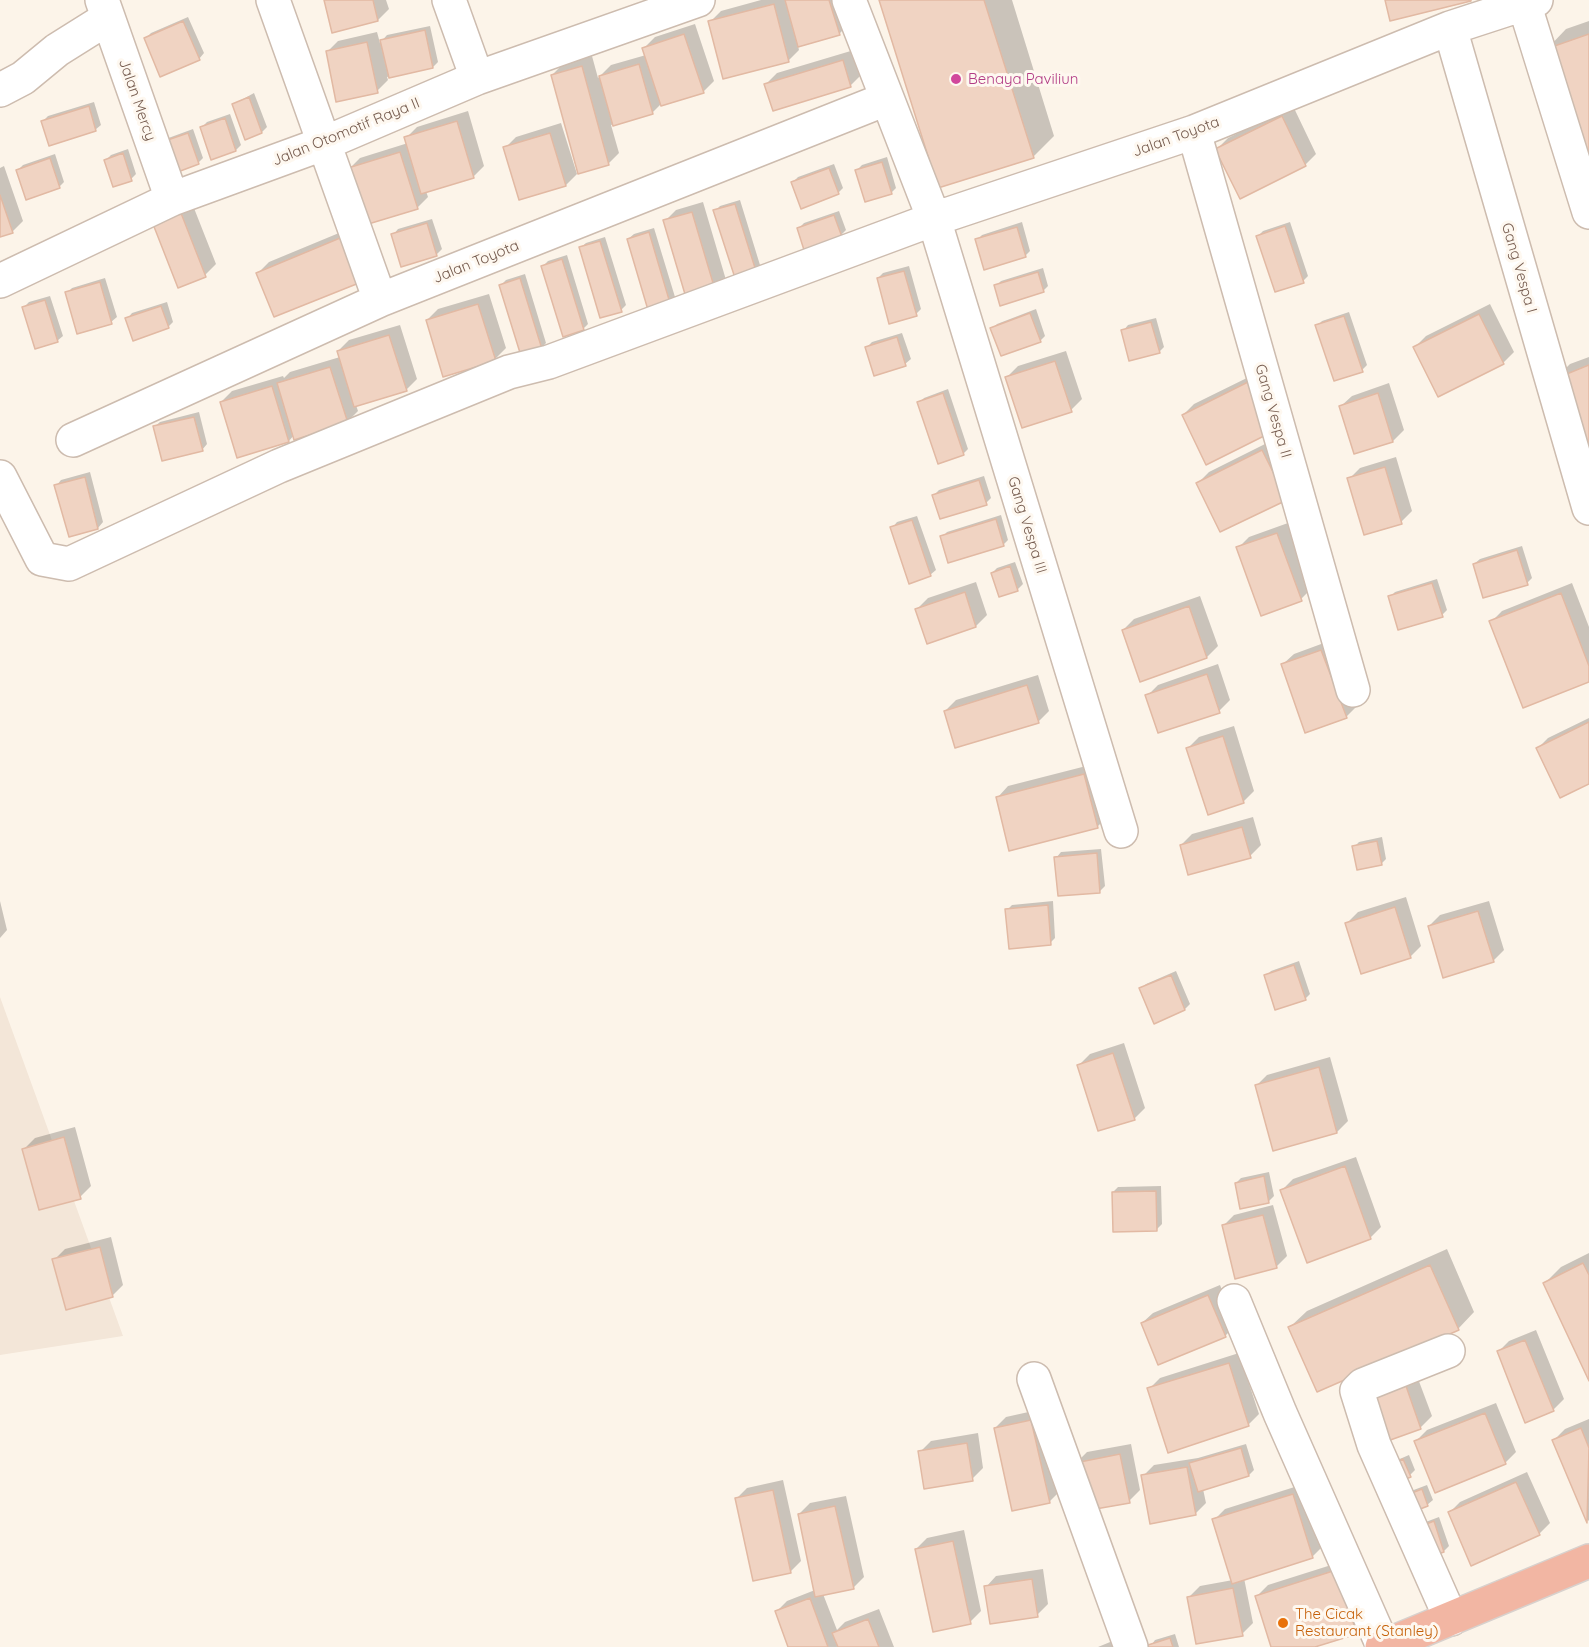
<!DOCTYPE html>
<style>
body{margin:0}
canvas{display:block;background:#fcf4e9}
</style>
<canvas width="1589" height="1647"></canvas>
<script>
const context = document.querySelector('canvas').getContext('2d');
context.lineJoin = 'round';
function fillPath(path, color) {
  context.fillStyle = color;
  context.fill(path, 'evenodd');
}
function toPath(rows) {
  const path = new Path2D();
  for (const r of rows) {
    path.moveTo(r[0], r[1]);
    for (let i = 2; i < r.length; i += 2) path.lineTo(r[i], r[i + 1]);
  }
  return path;
}
function strokePath(path, color, width, dash) {
  context.strokeStyle = color;
  context.lineWidth = width;
  context.lineCap = dash ? 'butt' : 'round';
  context.setLineDash(dash || []);
  context.stroke(path);
}
function label(font, color, halo, rows, align = 'center') {
  context.font = font + ' Quicksand,sans-serif';
  context.lineWidth = 6;
  context.setLineDash([]);
  context.textBaseline = 'middle';
  context.strokeStyle = halo;
  context.fillStyle = color;
  for (const [text, x, y, turn = 0] of rows) {
    context.save();
    context.translate(x, y);
    context.rotate((+turn || 0) * Math.PI / 180);
    context.textAlign = isNaN(turn) ? turn : align;
    if (halo) context.strokeText(text, 0, 0);
    context.fillText(text, 0, 0);
    context.restore();
  }
}
fillPath(toPath([
 [0,997,123,1336,0,1355]
]), '#f3e6d8');
fillPath(toPath([
 [326,0,386,0,389,9,378,20],
 [761,0,843,0,850,23,839,34,798,46,799,50,788,61,710,22,721,11],
 [880,0,1012,0,1054,136,1033,157],
 [188,17,204,53,199,59,146,38,151,33],
 [1589,21,1589,177,1545,51,1566,29],
 [695,24,714,81,703,92,660,105,652,113,611,125,619,153,608,164,552,75,563,64,592,56,598,78,611,65,646,55,644,48,655,37],
 [430,26,438,62,433,67,387,77,388,80,377,91,327,52,338,41,377,32,380,43,387,35],
 [854,50,861,75,850,86,766,84,777,73],
 [254,93,267,127,262,132,234,104],
 [94,102,101,125,95,130,43,121,48,116],
 [1293,106,1316,154,1305,165,1217,149,1228,138],
 [468,111,484,166,473,177,426,191,428,197,417,208,349,169,360,158,408,143,406,138,417,127],
 [230,114,241,145,236,150,202,127,207,122],
 [561,123,577,174,566,185,505,148,516,137],
 [193,129,203,158,198,163,163,140],
 [128,149,136,174,131,179,106,160,111,155],
 [55,154,64,182,59,187,18,170,23,165],
 [887,157,896,188,891,193,857,170,862,165],
 [834,164,843,188,838,193,793,182,798,177],
 [4,166,23,221,12,232,0,236,0,168],
 [190,198,216,264,205,275,153,220],
 [740,200,760,265,755,270,715,211,720,206],
 [703,202,726,280,715,291,665,221,676,210],
 [839,211,846,230,841,235,798,229,804,223],
 [432,219,442,249,437,254,402,265,393,235,398,229],
 [1022,222,1030,251,1025,256,977,240,982,235],
 [1290,222,1308,276,1303,281,1258,236,1263,231],
 [351,228,358,282,258,273,269,262],
 [654,228,675,297,669,302,628,239,634,234],
 [605,237,626,305,621,310,580,248,586,243],
 [567,255,588,324,583,329,543,266,548,261],
 [909,266,921,309,916,314,878,278,883,273],
 [1043,268,1048,286,1043,291,996,286,1001,281],
 [525,274,546,343,541,348,501,285,506,280],
 [105,278,117,317,111,322,67,293,72,288],
 [489,294,506,348,495,359,427,320,438,309],
 [50,296,63,336,57,341,24,307,29,302],
 [167,302,173,322,168,327,127,319,132,313],
 [1490,304,1514,352,1503,363,1415,347,1426,336],
 [1036,309,1045,336,1040,341,992,329,997,324],
 [1349,312,1367,365,1362,370,1317,326,1322,321],
 [1156,318,1164,347,1159,352,1123,331,1128,325],
 [400,325,417,379,406,390,356,405,358,411,347,422,294,435,289,441,238,456,221,402,232,391,283,376,284,378,290,372,340,357,338,351,349,340],
 [902,333,911,359,905,364,867,347,872,342],
 [1066,351,1082,399,1071,410,1007,377,1018,366],
 [1589,357,1589,470,1554,380,1570,364],
 [1259,372,1283,420,1183,415,1194,404],
 [1389,383,1404,430,1393,441,1355,453,1341,406,1352,396],
 [948,389,968,449,963,454,919,403,924,398],
 [199,412,207,444,202,450,154,427,160,422],
 [1273,440,1297,487,1198,483,1209,472],
 [1396,457,1412,511,1401,522,1349,479,1360,468],
 [90,472,103,522,98,528,70,535,56,486,61,480],
 [984,476,991,498,986,503,934,495,939,490],
 [1001,515,1008,540,1003,545,942,537,947,532],
 [917,516,936,570,930,575,892,528,897,522],
 [1288,523,1312,588,1301,599,1238,548,1249,537],
 [1522,546,1532,578,1527,583,1474,564,1480,559],
 [1015,562,1023,584,1018,589,1000,595,992,573,997,568],
 [1437,579,1447,610,1442,615,1390,597,1395,592],
 [976,582,987,615,976,626,917,609,928,598],
 [1572,583,1589,627,1589,681,1491,622,1502,611],
 [1200,596,1218,646,1207,657,1141,680,1123,630,1134,619],
 [1332,640,1357,706,1346,717,1283,664,1294,654],
 [1218,664,1230,700,1219,711,1147,696,1158,685],
 [1038,675,1049,711,1038,722,945,711,956,700],
 [1589,718,1589,782,1537,749,1548,738],
 [1234,726,1254,791,1243,802,1188,748,1199,737],
 [1094,764,1108,816,1097,827,998,797,1008,786],
 [1253,817,1261,845,1250,856,1181,845,1192,834],
 [1382,837,1386,859,1381,864,1354,847,1359,842],
 [1101,849,1105,886,1100,891,1056,858,1061,852],
 [1406,897,1421,946,1410,957,1347,923,1358,912],
 [0,901,7,930,0,938],
 [1053,901,1055,938,1050,943,1007,910,1012,905],
 [1489,901,1504,950,1493,961,1429,926,1440,915],
 [1299,961,1310,994,1305,999,1266,976,1271,971],
 [1176,971,1190,1004,1185,1009,1141,989,1146,984],
 [1124,1043,1145,1108,1134,1119,1079,1065,1090,1054],
 [1330,1057,1348,1121,1337,1132,1256,1086,1267,1075],
 [75,1127,91,1186,80,1197,24,1149,35,1138],
 [1356,1157,1381,1227,1370,1238,1282,1190,1293,1179],
 [1269,1172,1274,1196,1269,1201,1241,1207,1236,1183,1241,1178],
 [1161,1186,1162,1224,1157,1229,1113,1192,1118,1187],
 [1273,1205,1287,1256,1276,1267,1223,1226,1234,1215],
 [111,1237,123,1285,112,1296,54,1260,65,1249],
 [1447,1249,1474,1312,1458,1329,1290,1327,1307,1311],
 [1589,1253,1589,1378,1544,1284,1561,1267],
 [1220,1285,1236,1325,1225,1336,1159,1363,1142,1323,1153,1313],
 [1536,1330,1564,1399,1553,1410,1498,1352,1509,1341],
 [1239,1353,1259,1414,1248,1425,1149,1389,1160,1378],
 [1417,1376,1432,1416,1421,1427,1382,1441,1368,1401],
 [1496,1403,1516,1452,1505,1463,1416,1441,1427,1430],
 [1042,1409,1060,1491,1049,1502,995,1428,1006,1417],
 [1589,1419,1589,1520,1588,1521,1554,1440,1565,1429],
 [978,1433,983,1468,972,1479,920,1452,931,1441],
 [1131,1444,1140,1490,1129,1501,1076,1463,1087,1452],
 [1246,1444,1254,1470,1249,1475,1203,1489,1206,1503,1195,1514,1143,1476,1154,1465,1198,1458],
 [1409,1455,1415,1470,1410,1475,1395,1461],
 [1527,1472,1550,1523,1539,1534,1449,1513,1460,1502],
 [783,1480,801,1561,790,1572,736,1499,747,1488],
 [1304,1484,1324,1545,1313,1556,1244,1578,1253,1623,1242,1634,1189,1597,1200,1586,1233,1580,1214,1520,1225,1509],
 [1427,1485,1433,1500,1427,1505,1411,1491],
 [846,1496,864,1577,853,1588,823,1594,837,1630,845,1622,879,1609,894,1647,790,1647,776,1612,787,1601,815,1590,799,1514,810,1503],
 [1439,1517,1449,1546,1444,1551,1423,1523],
 [964,1530,981,1611,970,1622,916,1549,927,1538],
 [1347,1560,1367,1621,1356,1632,1311,1647,1273,1647,1257,1596,1268,1585],
 [1043,1569,1048,1604,1037,1615,986,1587,996,1576],
 [1175,1634,1179,1647,1150,1647,1155,1640],
 [1115,1640,1118,1647,1098,1647]
]), '#0003');
const building = toPath([
 [324,0,373,0,378,21,332,33,324,0],
 [785,0,829,0,840,35,798,47,785,0],
 [879,0,984,0,1034,158,938,188,879,0],
 [1385,0,1471,0,1471,1,1390,21,1385,0],
 [774,4,789,62,723,79,708,21,774,4],
 [183,21,200,60,160,77,144,38,183,21],
 [425,30,433,68,389,78,380,40,425,30],
 [684,34,704,93,661,106,642,48,684,34],
 [1589,34,1589,181,1543,50,1589,34],
 [367,42,378,93,336,102,326,51,367,42],
 [843,60,851,87,773,111,764,84,843,60],
 [639,64,653,114,613,126,599,76,639,64],
 [582,66,609,165,578,174,551,75,582,66],
 [249,97,262,133,245,140,232,104,249,97],
 [89,106,96,131,49,146,41,121,89,106],
 [1282,116,1306,166,1240,199,1215,149,1282,116],
 [225,118,236,151,211,160,200,127,225,118],
 [457,121,474,178,421,194,404,137,457,121],
 [188,133,199,164,167,176,156,144,188,133],
 [550,133,566,186,519,200,503,147,550,133],
 [400,152,418,209,365,225,348,168,400,152],
 [123,153,132,181,113,187,104,160,123,153],
 [50,158,60,188,26,200,16,170,50,158],
 [882,162,892,194,865,202,855,170,882,162],
 [829,168,839,194,801,209,791,182,829,168],
 [0,195,13,233,0,237,0,195],
 [735,204,756,271,735,278,713,210,735,204],
 [179,208,206,277,178,288,151,219,179,208],
 [692,212,716,293,687,301,663,220,692,212],
 [834,215,842,237,804,250,797,228,834,215],
 [427,223,437,256,401,267,391,234,427,223],
 [1285,226,1304,283,1275,292,1256,236,1285,226],
 [1017,227,1026,257,984,270,975,239,1017,227],
 [649,232,670,303,648,310,627,239,649,232],
 [340,238,359,283,274,317,256,273,340,238],
 [600,241,622,312,600,318,579,247,600,241],
 [562,259,584,330,563,337,541,266,562,259],
 [904,271,917,316,889,324,877,278,904,271],
 [1038,272,1044,292,1000,306,994,285,1038,272],
 [520,278,542,349,521,356,499,285,520,278],
 [100,282,112,324,77,334,65,292,100,282],
 [45,300,58,342,35,349,22,307,45,300],
 [478,304,496,361,443,377,426,320,478,304],
 [161,306,169,328,133,341,125,318,161,306],
 [1030,313,1041,342,1001,356,990,328,1030,313],
 [1479,314,1504,364,1438,397,1413,347,1479,314],
 [1344,316,1363,372,1334,381,1315,325,1344,316],
 [1151,322,1160,353,1129,361,1121,330,1151,322],
 [389,335,407,391,354,407,337,351,389,335],
 [897,337,906,366,874,376,865,347,897,337],
 [1055,361,1072,412,1022,428,1005,377,1055,361],
 [1589,365,1589,474,1552,380,1589,365],
 [330,367,348,423,294,440,277,383,330,367],
 [1248,382,1272,432,1206,465,1182,415,1248,382],
 [272,386,289,442,237,458,220,402,272,386],
 [943,393,964,455,938,464,917,402,943,393],
 [1378,393,1393,442,1354,454,1339,406,1378,393],
 [194,417,203,451,162,461,153,426,194,417],
 [1262,450,1287,500,1220,532,1196,483,1262,450],
 [1385,467,1402,524,1364,535,1347,478,1385,467],
 [85,477,98,529,69,537,54,485,85,477],
 [979,480,987,505,940,519,932,495,979,480],
 [996,519,1004,546,948,563,940,536,996,519],
 [912,520,931,576,909,584,890,527,912,520],
 [1277,533,1302,601,1261,616,1236,547,1277,533],
 [1517,550,1528,585,1483,598,1473,564,1517,550],
 [1010,566,1018,591,999,597,991,573,1010,566],
 [1432,583,1443,617,1398,630,1388,596,1432,583],
 [965,592,976,627,927,644,915,609,965,592],
 [1561,593,1589,666,1589,682,1523,708,1489,621,1561,593],
 [1189,606,1207,658,1140,682,1122,630,1189,606],
 [1321,650,1347,718,1305,733,1281,664,1321,650],
 [1207,674,1220,713,1158,733,1145,695,1207,674],
 [1027,685,1039,723,955,748,944,711,1027,685],
 [1589,722,1589,784,1560,798,1536,748,1589,722],
 [1223,736,1244,803,1208,815,1186,748,1223,736],
 [1084,774,1098,828,1009,851,996,797,1084,774],
 [1242,827,1251,858,1188,875,1180,845,1242,827],
 [1377,841,1382,865,1357,870,1352,846,1377,841],
 [1097,853,1100,893,1058,896,1054,857,1097,853],
 [1048,905,1051,945,1009,949,1005,909,1048,905],
 [1395,907,1411,958,1361,974,1345,923,1395,907],
 [1478,911,1494,962,1443,978,1428,926,1478,911],
 [1294,965,1306,1000,1275,1010,1264,975,1294,965],
 [1171,975,1185,1010,1154,1024,1139,988,1171,975],
 [1113,1053,1135,1120,1098,1131,1077,1065,1113,1053],
 [1319,1067,1337,1133,1273,1151,1255,1085,1319,1067],
 [64,1137,81,1199,39,1210,22,1149,64,1137],
 [1345,1166,1371,1239,1307,1263,1280,1190,1345,1166],
 [1264,1176,1269,1203,1240,1209,1235,1183,1264,1176],
 [1156,1191,1157,1231,1113,1232,1112,1192,1156,1191],
 [1263,1215,1277,1268,1235,1279,1222,1225,1263,1215],
 [100,1247,113,1297,66,1310,52,1259,100,1247],
 [1583,1263,1589,1275,1589,1381,1543,1283,1583,1263],
 [1430,1265,1459,1330,1317,1392,1288,1327,1430,1265],
 [1208,1295,1226,1337,1158,1365,1141,1323,1208,1295],
 [1525,1340,1554,1411,1525,1423,1497,1351,1525,1340],
 [1229,1363,1249,1426,1168,1453,1147,1388,1229,1363],
 [1406,1386,1421,1429,1382,1443,1366,1400,1406,1386],
 [1485,1413,1506,1464,1435,1493,1414,1441,1485,1413],
 [1031,1420,1050,1503,1012,1511,994,1428,1031,1420],
 [1581,1428,1589,1448,1587,1523,1552,1440,1581,1428],
 [967,1443,973,1481,924,1489,918,1451,967,1443],
 [1241,1448,1249,1476,1198,1492,1189,1463,1241,1448],
 [1120,1454,1130,1503,1084,1511,1075,1463,1120,1454],
 [1403,1459,1411,1477,1395,1483,1388,1465,1403,1459],
 [1187,1467,1196,1515,1150,1524,1141,1475,1187,1467],
 [1516,1482,1540,1535,1471,1566,1448,1512,1516,1482],
 [1422,1489,1428,1506,1410,1513,1404,1496,1422,1489],
 [773,1490,791,1573,753,1581,735,1498,773,1490],
 [1293,1494,1313,1558,1232,1584,1212,1519,1293,1494],
 [835,1506,854,1589,815,1597,798,1514,835,1506],
 [1434,1521,1444,1552,1426,1558,1416,1528,1434,1521],
 [953,1541,971,1624,933,1632,915,1549,953,1541],
 [1336,1570,1357,1634,1315,1647,1271,1647,1255,1596,1336,1570],
 [1032,1579,1038,1617,990,1624,984,1586,1032,1579],
 [1233,1588,1243,1636,1196,1644,1187,1597,1233,1588],
 [810,1598,828,1647,788,1647,775,1611,810,1598],
 [868,1619,879,1647,838,1647,832,1633,868,1619],
 [1170,1638,1173,1647,1148,1647,1148,1645,1170,1638]
]);
fillPath(building, '#f0d3c2');
strokePath(building, '#e2b9a3', 1.5);
const street = toPath([
 [102,0,172,199],
 [273,0,380,300],
 [449,0,477,78],
 [849,0,934,219,1194,132,1450,28,1536,0],
 [1524,3,1589,212],
 [1450,28,1589,508],
 [0,90,23,78,57,50,108,18],
 [1194,132,1353,690],
 [0,281,172,199,325,143,477,78,698,0],
 [73,440,380,300,886,99],
 [0,477,42,559,69,564,279,466,509,372,549,362,934,219,1121,831],
 [1234,1301,1280,1413,1383,1646],
 [1448,1351,1363,1385,1357,1391,1374,1445,1451,1619],
 [1034,1379,1131,1647]
]);
const highway = toPath([
 [1382,1647,1589,1561]
]);
strokePath(street, '#cdbcaf', 36);
strokePath(highway, '#d8d1cd', 36);
strokePath(street, '#fff', 33);
strokePath(highway, '#f2b6a3', 33);
for (const [x, y, r, color] of [
 [956,79,6,"#d1479c"],
 [1283,1623,6,"#e8710a"]
]) {
  const dot = new Path2D();
  dot.arc(x, y, r, 0, 2 * Math.PI);
  context.fillStyle = color;
  context.fill(dot);
  strokePath(dot, '#fef8f0', 2);
}
label('15px', '#b23c85', '#fef8f0', [
 ["Benaya Paviliun",968,79]
], 'left');
label('15px', '#755b4e', '#fef8f0', [
 ["Jalan Mercy",137,100,71],
 ["Jalan Otomotif Raya II",346,132,-22],
 ["Jalan Toyota",1176,137,-20],
 ["Jalan Toyota",476,262,-22],
 ["Gang Vespa I",1519,268,74],
 ["Gang Vespa II",1273,411,74],
 ["Gang Vespa III",1027,525,73]
]);
label('15px', '#c56008', '#fef8f0', [
 ["The Cicak",1295,1614],
 ["Restaurant (Stanley)",1295,1631]
], 'left');
</script>
